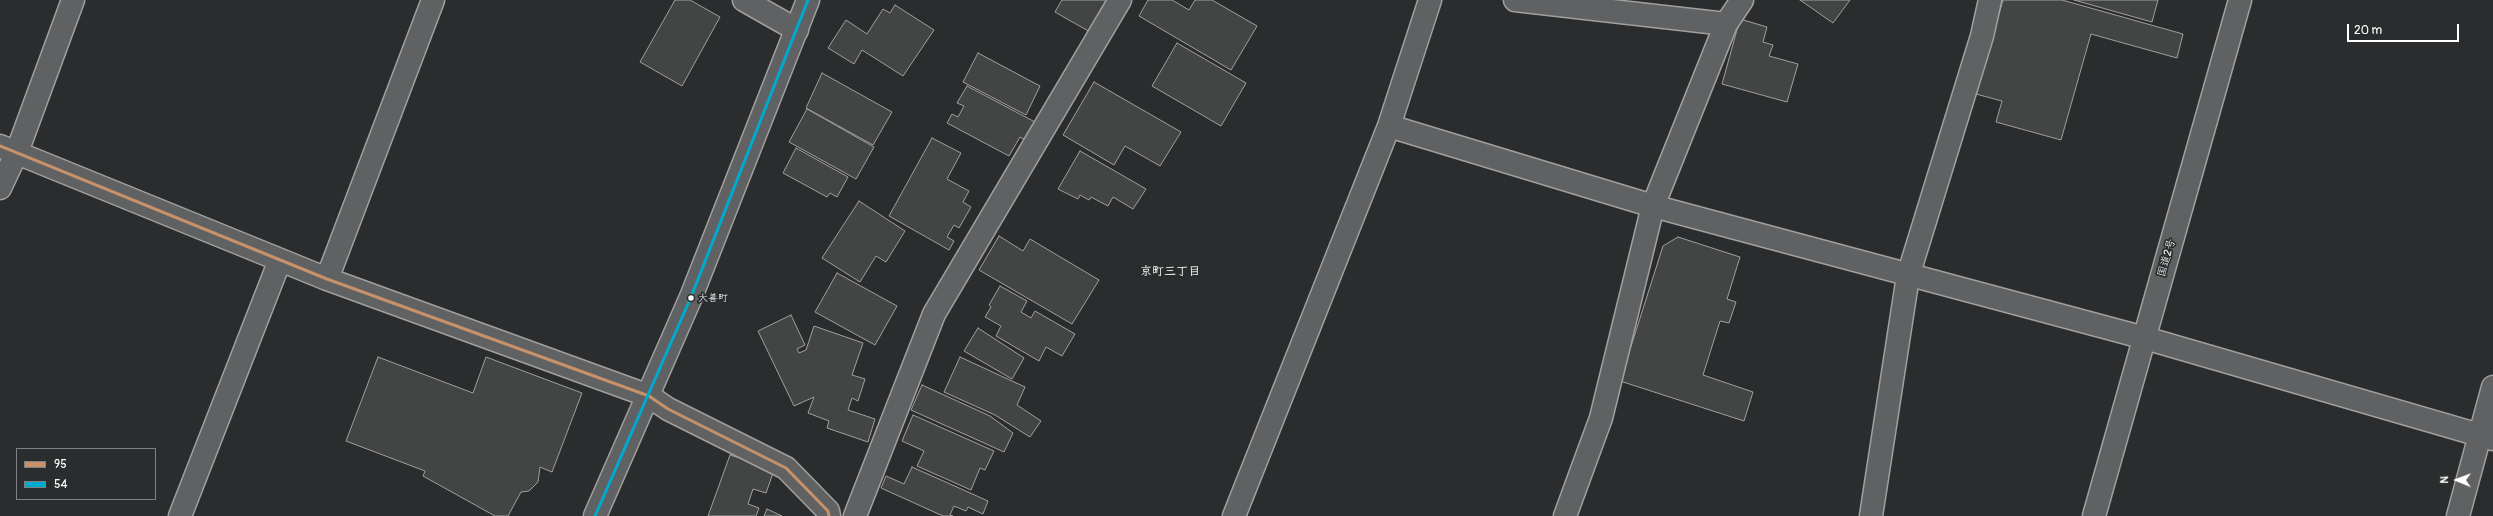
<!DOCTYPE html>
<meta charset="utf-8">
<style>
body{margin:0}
#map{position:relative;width:2493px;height:516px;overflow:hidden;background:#2b2c2d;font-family:Pangolin,sans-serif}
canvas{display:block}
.legend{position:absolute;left:16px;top:448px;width:140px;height:52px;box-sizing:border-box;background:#2a2d2e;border:1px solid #7f8182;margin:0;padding:5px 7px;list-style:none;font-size:12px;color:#fff}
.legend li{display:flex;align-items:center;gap:8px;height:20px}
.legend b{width:20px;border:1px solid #7f8182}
.north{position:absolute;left:2437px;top:460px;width:40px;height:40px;-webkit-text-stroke:3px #2a2d2e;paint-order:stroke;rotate:271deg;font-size:11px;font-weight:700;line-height:16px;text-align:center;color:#fff}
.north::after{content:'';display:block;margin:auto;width:14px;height:18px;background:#fff;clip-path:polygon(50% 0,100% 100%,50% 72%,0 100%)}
.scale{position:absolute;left:2347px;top:24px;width:112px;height:18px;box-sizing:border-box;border:2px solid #fff;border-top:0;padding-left:5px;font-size:12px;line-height:14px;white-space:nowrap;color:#fff;-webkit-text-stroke:3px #2a2d2e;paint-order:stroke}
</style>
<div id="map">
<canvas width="2493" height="516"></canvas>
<ul class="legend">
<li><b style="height:5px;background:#c7916a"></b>95</li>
<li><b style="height:5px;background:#00a9ce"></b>54</li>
</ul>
<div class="north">N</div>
<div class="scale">20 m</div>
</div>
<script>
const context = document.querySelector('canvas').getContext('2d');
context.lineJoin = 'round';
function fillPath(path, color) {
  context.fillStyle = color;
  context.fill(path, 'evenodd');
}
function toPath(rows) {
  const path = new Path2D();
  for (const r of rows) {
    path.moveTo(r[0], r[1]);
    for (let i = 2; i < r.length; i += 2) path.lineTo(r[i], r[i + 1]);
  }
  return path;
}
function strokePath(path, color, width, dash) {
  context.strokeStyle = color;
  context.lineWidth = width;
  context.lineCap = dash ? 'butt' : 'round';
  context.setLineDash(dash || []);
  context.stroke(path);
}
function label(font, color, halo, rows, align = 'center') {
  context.font = font + ' Pangolin,"Klee One",sans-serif';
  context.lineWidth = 3.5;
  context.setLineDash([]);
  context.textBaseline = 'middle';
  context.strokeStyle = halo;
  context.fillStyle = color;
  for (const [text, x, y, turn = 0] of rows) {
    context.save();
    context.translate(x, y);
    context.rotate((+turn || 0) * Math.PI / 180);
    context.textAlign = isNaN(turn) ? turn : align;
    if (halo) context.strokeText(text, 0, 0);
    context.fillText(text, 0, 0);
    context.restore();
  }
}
const building = toPath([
 [675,0,690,0,720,17,682,86,640,62,675,0],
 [1062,0,1109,0,1090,32,1055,12,1062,0],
 [1148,0,1172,0,1189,10,1195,0,1212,0,1257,26,1231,70,1139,16,1148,0],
 [1800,0,1850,0,1833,23,1800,0],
 [2003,0,2062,0,2183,34,2177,58,2091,34,2061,140,1996,122,2002,101,1976,94,2003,0],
 [2074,0,2158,0,2152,22,2074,0],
 [895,5,934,30,903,76,862,50,854,64,828,48,846,20,867,34,883,9,890,13,895,5],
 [1740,19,1767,27,1763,42,1773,45,1769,56,1798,64,1787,102,1722,84,1740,19],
 [1177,43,1246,83,1221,126,1152,86,1177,43],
 [978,53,1040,86,1026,115,963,82,978,53],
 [822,73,892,112,873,145,806,108,822,73],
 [1094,82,1181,132,1160,166,1125,146,1114,165,1063,135,1094,82],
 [967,86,1035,122,1025,140,1020,137,1009,156,947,123,952,114,958,117,964,106,957,103,967,86],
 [807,109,874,147,856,179,789,142,807,109],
 [932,138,961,153,947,179,969,191,963,202,971,207,959,228,954,225,947,237,954,241,949,250,889,216,932,138],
 [796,148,848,177,837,197,830,193,827,197,783,173,796,148],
 [1080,151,1146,189,1133,209,1113,197,1108,206,1091,197,1089,200,1080,195,1078,199,1058,189,1080,151],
 [859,201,905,231,886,262,876,256,860,282,822,258,859,201],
 [999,236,1023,251,1030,239,1099,280,1072,324,979,270,999,236],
 [1678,237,1740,257,1727,299,1736,302,1729,323,1720,321,1703,375,1753,392,1744,421,1620,381,1663,246,1678,237],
 [837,273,897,306,875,345,815,312,837,273],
 [1000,286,1027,301,1021,312,1031,318,1035,311,1075,334,1062,356,1046,347,1039,361,996,336,1001,326,985,317,991,307,989,305,1000,286],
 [791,315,805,345,797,349,799,353,806,350,814,326,863,343,852,375,865,379,858,401,852,398,848,410,875,419,868,442,827,428,829,421,808,413,814,397,794,406,758,331,791,315],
 [978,328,1024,358,1012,379,964,351,978,328],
 [378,357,473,393,486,357,582,393,552,472,540,467,538,482,529,491,521,492,508,516,495,516,423,476,425,471,346,441,378,357],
 [960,357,1025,387,1017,405,1041,421,1030,437,995,415,944,392,960,357],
 [922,385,990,416,1013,433,1004,452,911,410,922,385],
 [913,415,994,451,985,470,980,468,971,490,917,466,924,451,902,441,913,415],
 [730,455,759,464,773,473,766,493,753,489,748,504,759,508,756,516,708,516,730,455],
 [912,467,988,501,983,514,968,507,966,511,954,506,950,515,953,516,943,516,881,488,886,476,904,484,912,467],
 [767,509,782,516,764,516,767,509]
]);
fillPath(building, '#434444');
strokePath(building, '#a0a0a0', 1);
const minor = toPath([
 [744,0,797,30],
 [1515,0,1726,24],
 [1389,126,1653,206,2145,338],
 [0,146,327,279,649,396,668,409,786,468,828,511,829,516],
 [0,188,17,152,73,0],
 [327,279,433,0],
 [180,516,280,260],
 [855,516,934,314,1120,0],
 [1234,516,1389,126,1430,0],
 [1565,516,1601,418,1653,206,1726,24,1742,0],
 [1871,516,1908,276,1982,36,1990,0],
 [2458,516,2493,387]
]);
const tertiary = toPath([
 [2145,338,2493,439],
 [595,516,691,297,808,0]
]);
const trunk = toPath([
 [2094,516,2240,0]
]);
strokePath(minor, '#a0a0a0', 25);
strokePath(tertiary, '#a0a0a0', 25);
strokePath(trunk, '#a0a0a0', 25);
strokePath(minor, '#606162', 22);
strokePath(tertiary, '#606162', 22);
strokePath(trunk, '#606162', 22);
strokePath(toPath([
 [0,146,327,279,649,396,668,409,786,468,828,511,829,516]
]), '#c7916a', 3);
strokePath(toPath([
 [595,516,691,297,808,0]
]), '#00a9ce', 3);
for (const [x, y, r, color] of [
 [691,298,3.5,"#fff"]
]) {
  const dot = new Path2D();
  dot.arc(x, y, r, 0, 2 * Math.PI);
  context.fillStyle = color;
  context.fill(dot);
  strokePath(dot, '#2a2d2e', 1.5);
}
label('10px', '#fff', '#2a2d2e', [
 ["大善町",698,298]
], 'left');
label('11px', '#fff', '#2a2d2e', [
 ["国道2号",2167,258,-74]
]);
label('bold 12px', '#fff', '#2a2d2e', [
 ["京町三丁目",1170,272]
]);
</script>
